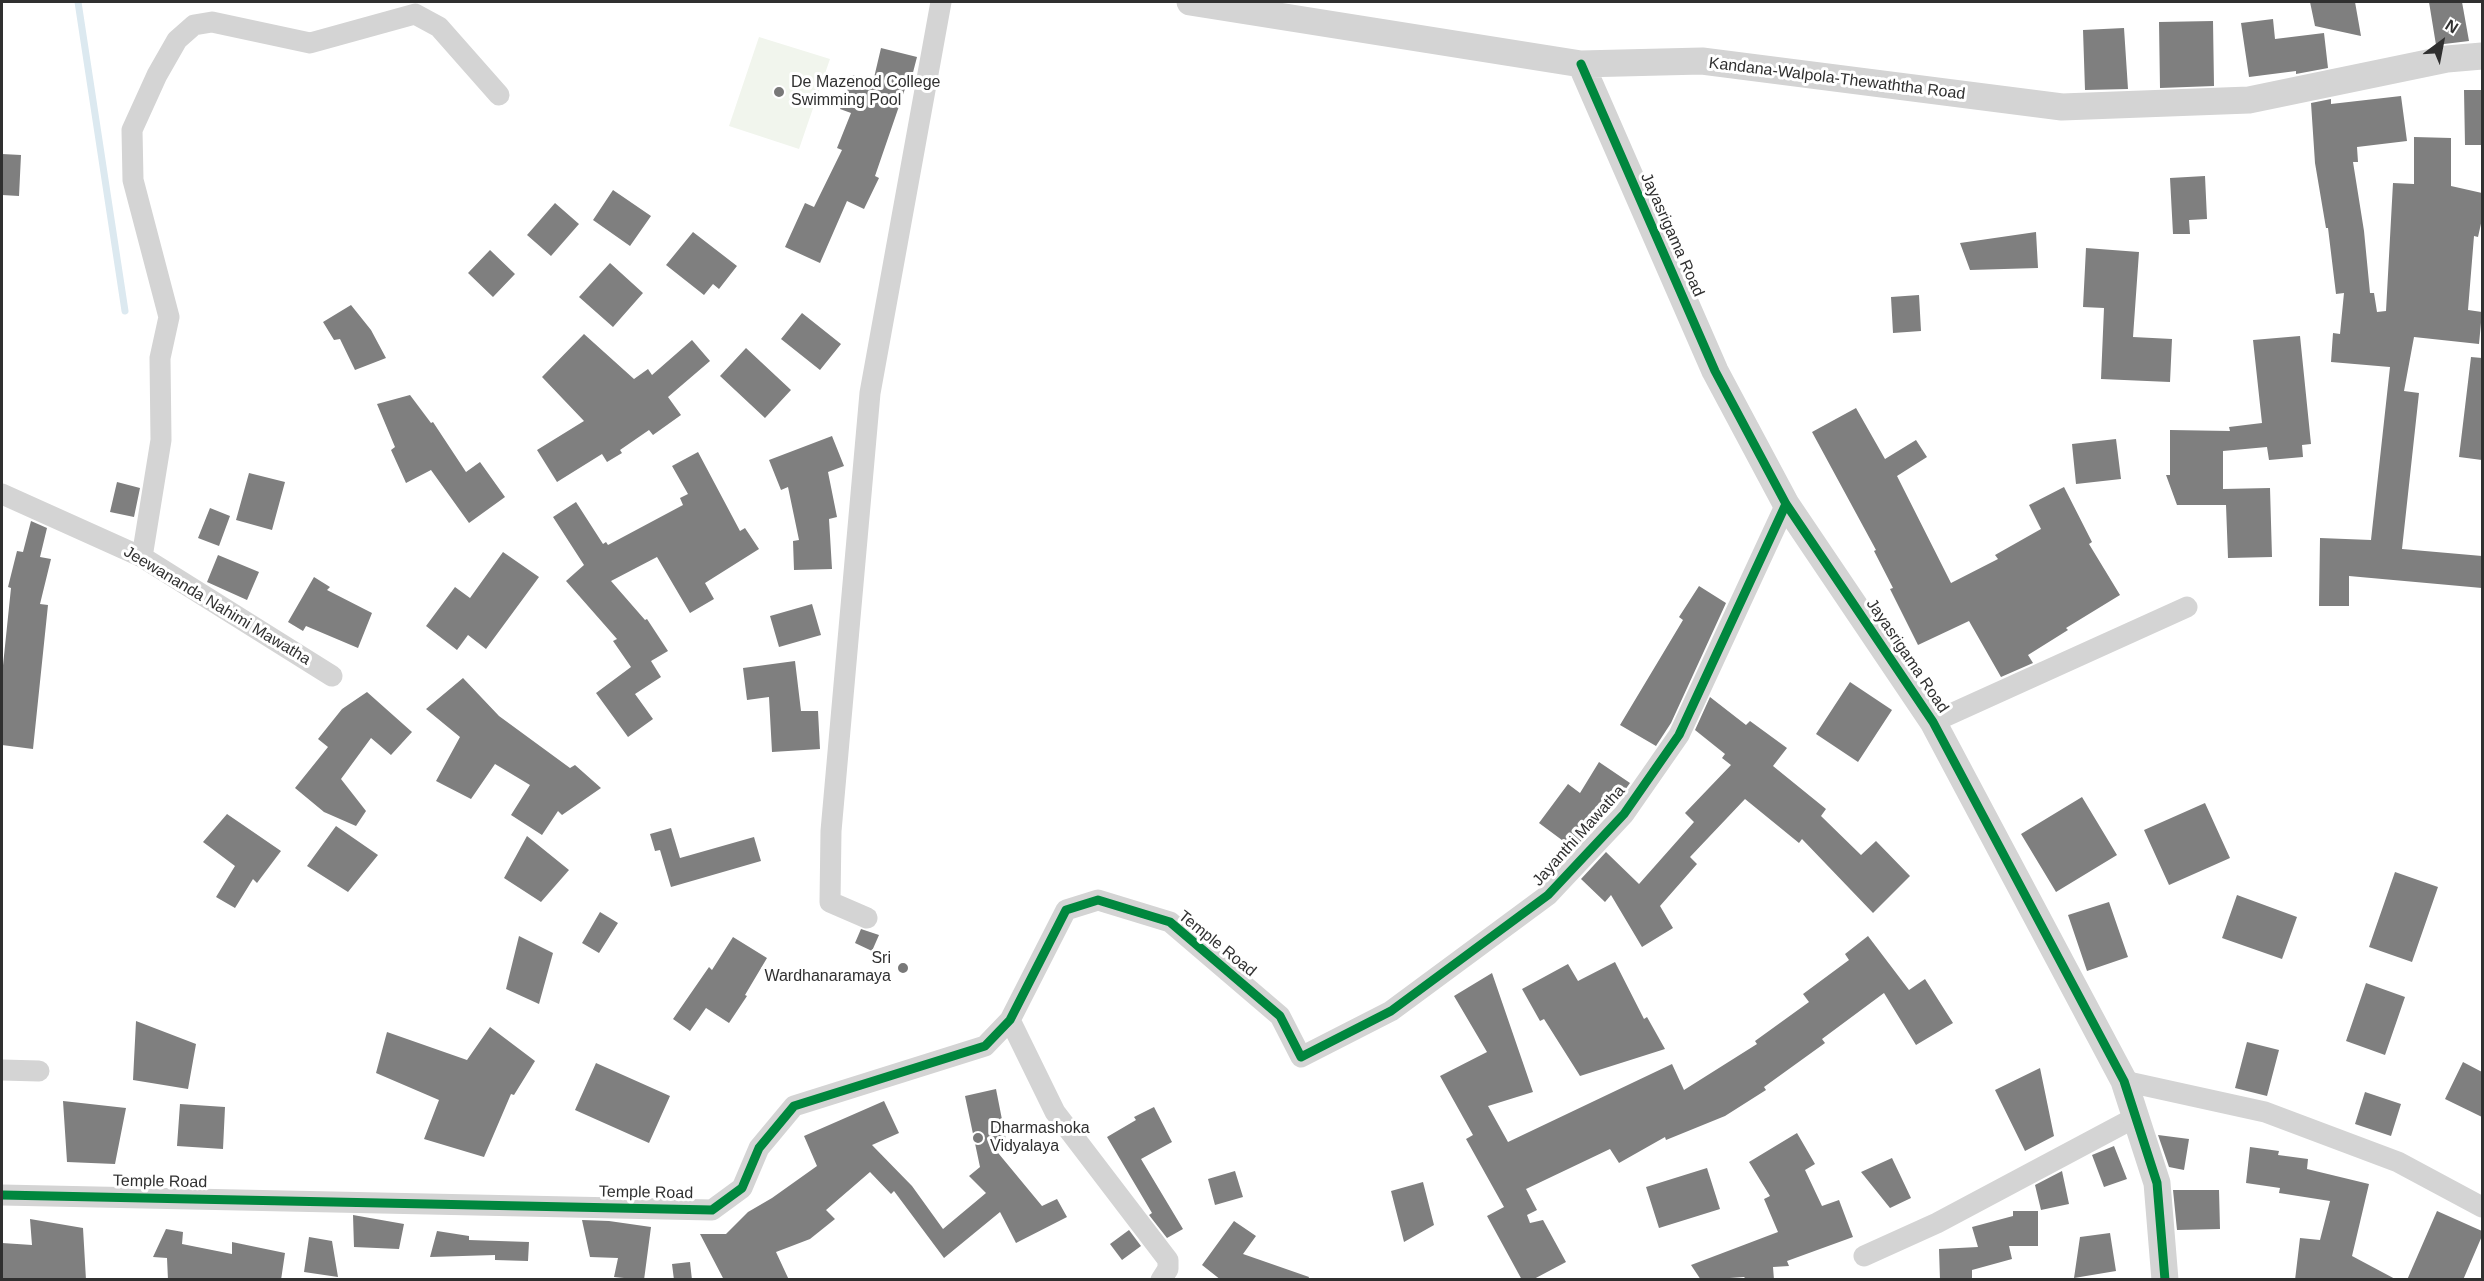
<!DOCTYPE html>
<style>
body{margin:0}
#map{position:relative;width:2484px;height:1281px;overflow:hidden;background:#fff;font-family:Helvetica,sans-serif}
canvas{display:block}
.frame{position:absolute;inset:0;border:3px solid #303030;pointer-events:none}
.north{position:absolute;left:2412px;top:12px;width:60px;height:60px;-webkit-text-stroke:4px #fff;paint-order:stroke;rotate:32deg;font-size:16px;font-weight:700;line-height:24px;text-align:center;color:#303030}
.north::after{content:'';display:block;margin:auto;width:21px;height:27px;background:#303030;clip-path:polygon(50% 0,100% 100%,50% 72%,0 100%)}
</style>
<div id="map">
<canvas width="2484" height="1281"></canvas>
<div class="frame"></div>
<div class="north">N</div>
</div>
<script>
const context = document.querySelector('canvas').getContext('2d');
context.lineJoin = 'round';
function fillPath(path, color) {
  context.fillStyle = color;
  context.fill(path, 'evenodd');
}
function toPath(rows) {
  const path = new Path2D();
  for (const r of rows) {
    path.moveTo(r[0], r[1]);
    for (let i = 2; i < r.length; i += 2) path.lineTo(r[i], r[i + 1]);
  }
  return path;
}
function strokePath(path, color, width, dash) {
  context.strokeStyle = color;
  context.lineWidth = width;
  context.lineCap = dash ? 'butt' : 'round';
  context.setLineDash(dash || []);
  context.stroke(path);
}
function label(font, color, halo, rows, align = 'center') {
  context.font = font + ' Helvetica,sans-serif';
  context.lineWidth = 6;
  context.setLineDash([]);
  context.textBaseline = 'middle';
  context.strokeStyle = halo;
  context.fillStyle = color;
  for (const [text, x, y, turn = 0] of rows) {
    context.save();
    context.translate(x, y);
    context.rotate((+turn || 0) * Math.PI / 180);
    context.textAlign = isNaN(turn) ? turn : align;
    if (halo) context.strokeText(text, 0, 0);
    context.fillText(text, 0, 0);
    context.restore();
  }
}
fillPath(toPath([
 [759,37,830,59,799,149,729,126]
]), '#f1f5ed');
strokePath(toPath([
 [78,2,125,311]
]), '#dce9f0', 7);
fillPath(toPath([
 [2310,2,2355,2,2361,36,2315,26],
 [2429,2,2462,2,2469,41,2436,45],
 [2273,19,2275,39,2324,33,2328,68,2296,74,2296,71,2249,77,2241,23],
 [2213,21,2214,86,2160,88,2159,22],
 [2124,28,2128,89,2085,90,2083,30],
 [881,48,917,57,910,84,907,83,875,176,879,178,864,209,847,201,820,263,785,247,805,203,814,207,842,150,837,148,851,113,840,109,853,75,873,82],
 [2464,90,2482,90,2482,145,2465,145],
 [2401,96,2407,141,2357,147,2358,162,2353,162,2364,231,2370,293,2374,293,2377,312,2386,311,2393,183,2414,184,2414,137,2451,138,2451,186,2482,193,2482,219,2478,237,2474,236,2468,310,2482,312,2479,344,2414,337,2404,391,2419,393,2402,549,2482,556,2482,588,2349,576,2349,606,2319,606,2320,538,2371,540,2390,367,2331,362,2333,333,2340,334,2344,293,2336,294,2328,228,2326,228,2315,163,2311,103,2331,99,2331,104],
 [2,154,21,155,19,196,2,195],
 [2205,176,2207,219,2189,220,2190,234,2173,234,2170,178],
 [613,190,651,216,630,246,593,220],
 [555,203,579,224,551,256,527,235],
 [693,232,737,266,719,289,713,284,704,295,666,265],
 [2036,232,2038,268,1970,270,1960,243],
 [2086,248,2139,252,2133,337,2172,339,2170,382,2101,379,2104,308,2083,307],
 [490,250,515,274,493,297,468,273],
 [610,263,643,293,613,327,579,297],
 [1919,295,1921,331,1893,333,1891,297],
 [351,305,371,330,386,358,355,370,340,339,334,340,323,322],
 [802,313,841,344,820,370,781,339],
 [584,334,634,379,648,369,652,375,692,340,710,361,668,397,681,415,653,435,649,430,620,450,622,453,607,462,602,454,557,482,537,450,584,421,542,377],
 [2300,336,2311,444,2302,445,2303,457,2269,460,2267,447,2223,451,2223,489,2270,488,2272,557,2228,558,2226,505,2177,505,2166,475,2170,475,2170,430,2230,431,2229,427,2262,423,2253,340],
 [746,348,791,390,765,418,720,376],
 [2471,357,2482,358,2482,460,2459,457],
 [410,395,431,423,433,422,466,472,480,462,505,497,469,523,431,470,406,483,391,450,395,447,377,404],
 [1856,408,1885,459,1916,440,1927,457,1897,476,1951,583,1998,559,1995,555,2041,529,2029,505,2064,487,2092,542,2089,544,2120,595,2066,628,2068,630,2028,655,2033,663,2001,677,1969,621,1918,645,1890,589,1893,588,1874,551,1876,550,1812,432],
 [832,436,844,466,828,472,837,517,829,519,832,569,794,570,793,541,799,540,788,487,781,490,769,460],
 [2116,439,2121,479,2076,484,2072,444],
 [698,452,740,531,745,528,759,549,705,583,714,599,690,613,657,557,611,581,645,620,647,619,668,651,651,661,661,677,635,694,653,719,628,737,596,693,631,667,613,641,617,639,566,581,584,565,553,517,576,502,603,544,606,542,608,545,683,505,680,498,688,494,672,466],
 [249,473,285,482,272,530,236,520],
 [117,482,140,488,134,517,110,512],
 [210,508,230,516,219,546,198,538],
 [31,521,47,528,40,557,51,559,40,604,48,605,33,749,2,745,2,675,11,588,8,587,17,551,23,552],
 [503,552,539,577,486,649,468,635,457,650,426,626,455,587,470,598],
 [218,555,259,572,247,600,207,582],
 [314,577,330,587,327,590,372,613,358,648,306,626,303,631,288,622],
 [1699,586,1726,603,1671,723,1656,746,1620,725,1683,620,1679,617],
 [812,604,821,635,779,647,770,616],
 [795,661,801,711,818,711,820,749,772,752,769,697,747,700,743,668],
 [463,678,499,716,570,768,575,765,601,788,562,815,558,811,542,835,511,815,530,785,495,764,471,799,436,781,460,737,426,709],
 [1850,682,1892,710,1858,762,1816,734],
 [367,692,412,732,391,755,371,738,341,779,366,811,356,826,324,812,295,788,328,747,318,739,342,709],
 [1710,697,1746,725,1750,721,1787,748,1773,766,1826,809,1821,816,1861,855,1876,841,1910,876,1873,913,1802,839,1799,843,1745,799,1690,857,1697,864,1660,906,1673,928,1642,947,1611,895,1605,902,1581,879,1606,852,1639,884,1694,822,1685,813,1731,765,1722,758,1725,754,1695,730],
 [1599,762,1630,783,1612,808,1608,803,1588,834,1574,849,1539,823,1568,784,1580,793],
 [2082,797,2117,855,2056,892,2021,834],
 [2205,803,2230,858,2169,885,2144,830],
 [227,814,281,851,257,883,253,879,235,908,216,897,235,866,203,842],
 [336,826,378,855,348,892,307,866],
 [671,828,680,858,754,837,761,861,671,887,660,850,655,851,650,834],
 [527,836,569,870,541,902,504,878],
 [2395,872,2438,887,2412,962,2369,947],
 [2237,895,2297,917,2282,959,2222,938],
 [2109,902,2128,957,2087,971,2068,915],
 [600,912,618,923,599,953,582,943],
 [861,929,879,935,872,951,855,943],
 [519,936,553,953,539,1004,506,989],
 [1868,936,1909,990,1925,979,1953,1023,1916,1045,1884,993,1822,1039,1825,1043,1764,1087,1766,1090,1725,1116,1666,1140,1665,1137,1619,1163,1610,1149,1526,1189,1537,1210,1527,1215,1530,1223,1543,1220,1566,1262,1532,1280,1522,1280,1487,1216,1504,1207,1466,1139,1473,1135,1440,1076,1487,1052,1454,996,1492,973,1533,1092,1488,1106,1508,1142,1672,1064,1684,1090,1757,1044,1755,1041,1809,1002,1803,994,1849,960,1845,954],
 [733,937,767,958,745,995,747,996,729,1023,706,1008,690,1031,673,1019,709,967,712,970],
 [1615,962,1644,1019,1647,1017,1665,1049,1580,1076,1544,1019,1540,1021,1522,989,1568,964,1578,981],
 [2366,983,2405,997,2385,1055,2346,1041],
 [136,1021,196,1044,188,1089,133,1080],
 [490,1027,535,1061,514,1095,511,1094,484,1157,424,1139,439,1100,376,1073,387,1032,467,1060],
 [2247,1042,2279,1050,2267,1096,2235,1088],
 [2463,1062,2482,1072,2482,1117,2445,1099],
 [596,1063,670,1096,649,1143,575,1110],
 [2040,1068,2054,1136,2025,1151,1995,1090],
 [996,1089,1007,1145,994,1148,1042,1206,1057,1199,1067,1217,1016,1243,1000,1212,944,1258,894,1191,891,1194,870,1172,826,1210,835,1219,810,1239,776,1252,789,1280,724,1280,700,1234,726,1234,748,1212,772,1198,817,1166,804,1136,884,1101,899,1133,872,1145,912,1186,943,1229,986,1193,969,1176,980,1167,965,1096],
 [2365,1092,2401,1104,2391,1136,2355,1124],
 [63,1101,126,1108,115,1164,67,1162],
 [180,1104,225,1107,223,1149,177,1146],
 [1154,1107,1172,1142,1141,1159,1183,1229,1167,1238,1149,1215,1152,1213,1107,1137,1136,1120,1134,1117],
 [1797,1133,1815,1164,1805,1170,1822,1206,1839,1200,1853,1237,1787,1261,1789,1266,1773,1267,1774,1280,1747,1280,1744,1277,1701,1280,1691,1265,1778,1232,1764,1199,1770,1196,1749,1162],
 [2158,1135,2189,1139,2184,1170,2169,1167],
 [2114,1146,2127,1179,2104,1187,2092,1155],
 [2250,1147,2279,1151,2278,1155,2308,1159,2307,1169,2369,1184,2352,1256,2397,1280,2295,1280,2300,1238,2320,1240,2330,1201,2279,1193,2280,1188,2246,1183],
 [1892,1158,1911,1198,1890,1208,1861,1172],
 [1707,1168,1720,1209,1659,1228,1646,1187],
 [1235,1171,1243,1197,1215,1205,1208,1179],
 [2062,1171,2069,1204,2041,1210,2035,1185],
 [1423,1182,1434,1225,1404,1242,1391,1191],
 [2173,1190,2219,1190,2220,1229,2177,1230],
 [2013,1211,2038,1211,2038,1246,2009,1246,2012,1259,1972,1270,1972,1280,1940,1280,1939,1249,1978,1247,1972,1227,2013,1216],
 [2437,1211,2482,1231,2482,1236,2463,1280,2407,1280],
 [353,1215,404,1224,399,1249,354,1247],
 [30,1219,83,1228,86,1280,2,1280,2,1243,32,1245],
 [582,1220,609,1221,651,1227,644,1280,614,1277,618,1258,590,1257],
 [1234,1221,1256,1236,1243,1254,1309,1277,1308,1280,1221,1280,1202,1265],
 [166,1229,183,1232,182,1244,232,1254,232,1242,285,1253,281,1280,168,1280,167,1258,153,1257],
 [1129,1230,1141,1246,1122,1260,1110,1244],
 [437,1231,469,1236,469,1240,529,1242,528,1261,495,1260,495,1255,430,1257],
 [2110,1233,2116,1271,2074,1278,2080,1237],
 [309,1237,332,1241,338,1277,304,1272],
 [690,1262,692,1280,674,1280,672,1264]
]), '#7f7f7f');
strokePath(toPath([
 [2,494,142,557,332,676],
 [142,557,161,440,160,358,169,317,133,180,132,130,157,75,177,40,194,25,212,22,310,43,415,14,439,27,499,95],
 [1933,722,2187,607],
 [867,918,830,902,831,831,870,393,941,2],
 [1010,1020,1055,1112,1168,1260,1168,1269,1161,1280],
 [2,1070,39,1071],
 [2124,1081,2265,1112,2398,1162,2482,1207],
 [2,1195,712,1210,742,1188,759,1148,794,1106,985,1046,1010,1020,1066,910,1098,900,1170,922,1280,1016,1301,1057,1391,1011,1548,895,1624,814,1679,735,1786,504],
 [1864,1256,1937,1223,2136,1117]
]), '#d4d4d4', 21);
strokePath(toPath([
 [1190,2,1581,64,1702,61,2062,107,2249,100,2447,59,2482,56],
 [1581,64,1715,371,1786,504,1933,722,2124,1081,2157,1183,2165,1280]
]), '#d4d4d4', 27);
strokePath(toPath([
 [1581,64,1715,371,1786,504,1933,722,2124,1081,2157,1183,2165,1280],
 [2,1195,712,1210,742,1188,759,1148,794,1106,985,1046,1010,1020,1066,910,1098,900,1170,922,1280,1016,1301,1057,1391,1011,1548,895,1624,814,1679,735,1786,504]
]), '#00873e', 9);
for (const [x, y, r, color] of [
 [779,92,6,"#787878"],
 [903,968,6,"#787878"],
 [978,1138,6,"#787878"]
]) {
  const dot = new Path2D();
  dot.arc(x, y, r, 0, 2 * Math.PI);
  context.fillStyle = color;
  context.fill(dot);
  strokePath(dot, '#fff', 2);
}
label('16px', '#303030', '#fff', [
 ["Kandana-Walpola-Thewaththa Road",1837,79,7],
 ["Jayasrigama Road",1672,235,66],
 ["Jeewananda Nahimi Mawatha",217,606,31],
 ["Jayasrigama Road",1907,656,56],
 ["Jayanthi Mawatha",1579,836,-48],
 ["Temple Road",1217,944,39],
 ["Temple Road",160,1182,1],
 ["Temple Road",646,1193,1]
]);
label('16px', '#303030', '#fff', [
 ["De Mazenod College",791,83],
 ["Swimming Pool",791,101],
 ["Sri",891,959,"right"],
 ["Wardhanaramaya",891,977,"right"],
 ["Dharmashoka",990,1129],
 ["Vidyalaya",990,1147]
], 'left');
</script>
